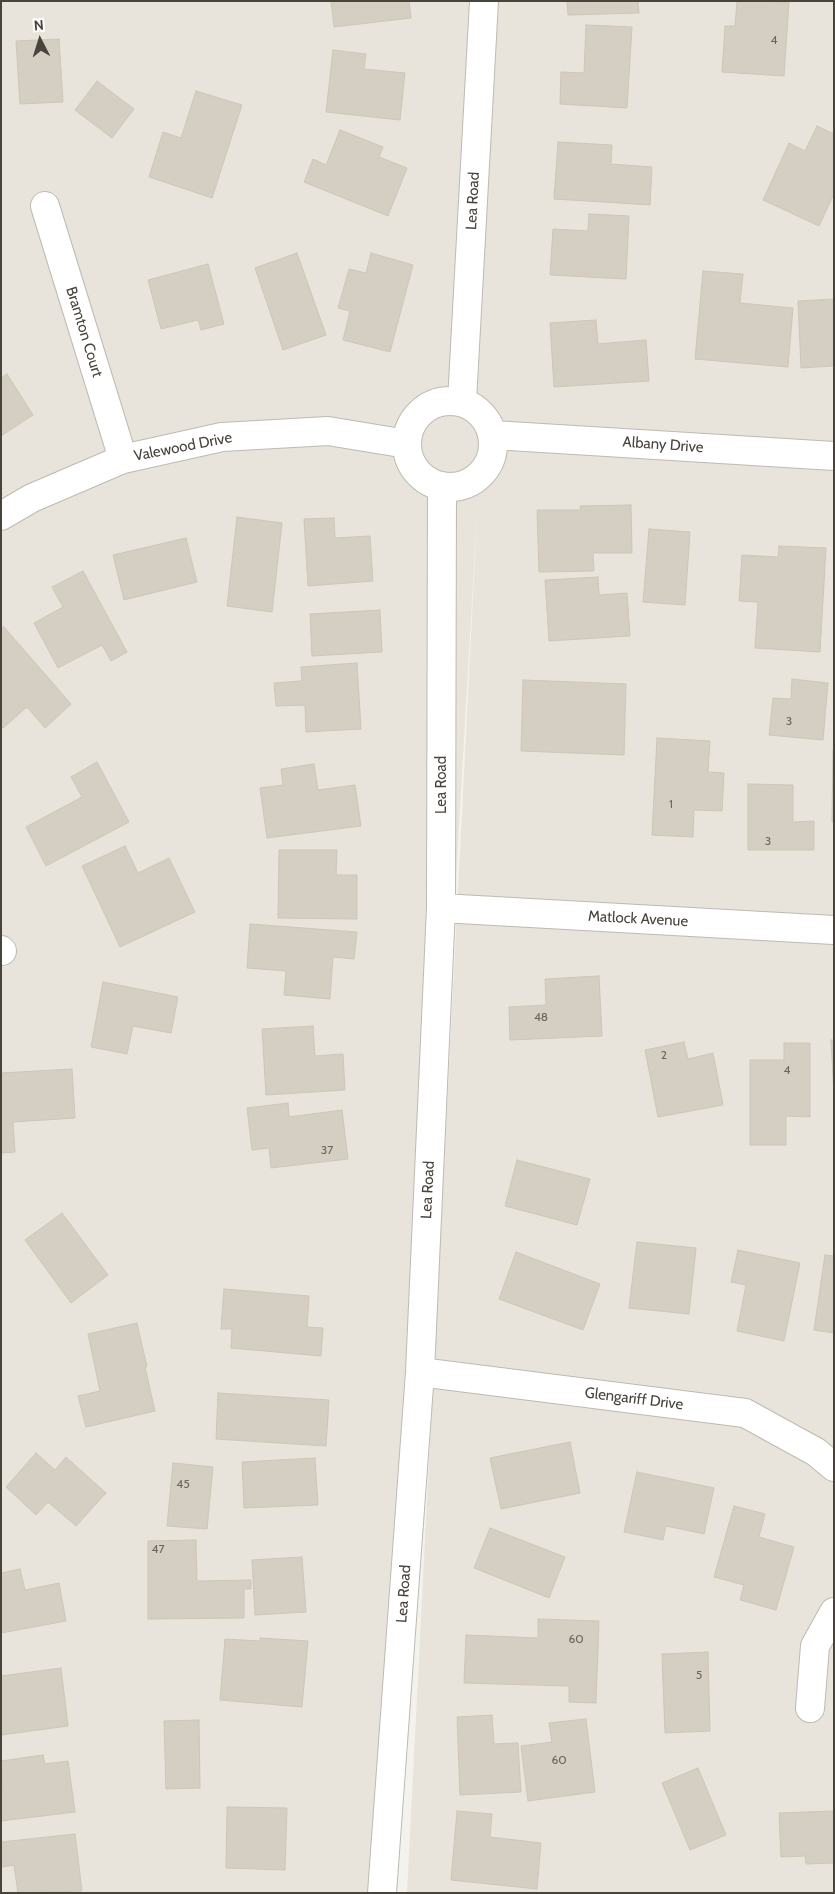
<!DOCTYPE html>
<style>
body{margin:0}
#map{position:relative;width:835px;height:1894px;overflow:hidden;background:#f4f2ec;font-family:Cabin,sans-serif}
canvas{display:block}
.frame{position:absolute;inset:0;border:2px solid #48433b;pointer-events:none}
.north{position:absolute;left:15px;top:15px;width:50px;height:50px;-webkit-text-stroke:4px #fff;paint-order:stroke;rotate:355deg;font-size:14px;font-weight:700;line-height:20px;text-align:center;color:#48433b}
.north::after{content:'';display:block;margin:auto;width:18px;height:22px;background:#48433b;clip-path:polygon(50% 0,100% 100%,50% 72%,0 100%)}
</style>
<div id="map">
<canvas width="835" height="1894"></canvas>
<div class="frame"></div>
<div class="north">N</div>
</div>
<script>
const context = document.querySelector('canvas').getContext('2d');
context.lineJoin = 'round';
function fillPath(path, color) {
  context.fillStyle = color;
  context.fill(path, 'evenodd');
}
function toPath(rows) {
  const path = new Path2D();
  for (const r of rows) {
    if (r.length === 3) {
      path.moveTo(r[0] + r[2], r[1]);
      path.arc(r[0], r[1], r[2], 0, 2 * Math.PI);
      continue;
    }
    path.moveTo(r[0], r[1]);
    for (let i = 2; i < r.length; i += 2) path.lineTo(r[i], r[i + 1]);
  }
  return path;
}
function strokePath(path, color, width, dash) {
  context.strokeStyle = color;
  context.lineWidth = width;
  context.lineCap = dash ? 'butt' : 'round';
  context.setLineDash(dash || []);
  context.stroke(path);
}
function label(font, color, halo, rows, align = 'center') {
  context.font = font + ' Cabin,sans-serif';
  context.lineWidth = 4;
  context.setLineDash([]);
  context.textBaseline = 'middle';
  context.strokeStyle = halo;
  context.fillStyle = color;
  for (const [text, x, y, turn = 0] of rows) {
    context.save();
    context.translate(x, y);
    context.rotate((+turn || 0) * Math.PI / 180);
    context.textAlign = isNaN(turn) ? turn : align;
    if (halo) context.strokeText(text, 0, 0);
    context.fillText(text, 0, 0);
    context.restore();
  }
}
fillPath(toPath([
 [1,1,834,1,834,1893,407,1893,478,498,397,1893,1,1893]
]), '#e8e4db');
const building = toPath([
 [331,1,409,1,411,18,334,27,331,1],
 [567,1,638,1,639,13,568,15,567,1],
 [737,1,789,2,784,76,722,72,725,26,735,26,737,1],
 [586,25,632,27,627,108,560,104,561,72,584,73,586,25],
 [59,39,63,102,20,104,16,41,59,39],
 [333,50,366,54,364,69,405,73,400,120,326,112,333,50],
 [97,81,134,109,112,138,75,110,97,81],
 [196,91,242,105,212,198,149,177,163,132,181,138,196,91],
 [817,126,834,134,834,194,819,226,763,200,789,143,805,151,817,126],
 [340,130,383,147,379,157,407,168,388,216,304,182,313,159,326,165,340,130],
 [558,142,612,145,611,164,652,167,650,205,554,199,558,142],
 [589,214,629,216,626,279,550,275,553,229,588,231,589,214],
 [297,253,326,335,283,350,255,268,297,253],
 [371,253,413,265,390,352,343,340,350,311,338,308,349,269,366,273,371,253],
 [208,264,224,324,201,330,198,320,161,329,148,280,208,264],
 [703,271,743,274,740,303,793,308,788,367,695,359,703,271],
 [834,299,834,366,801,368,798,301,834,299],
 [596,320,598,344,646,340,649,381,554,387,550,323,596,320],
 [7,374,33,415,1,436,1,378,7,374],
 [631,505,632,553,593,553,594,571,539,572,537,510,581,510,580,506,631,505],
 [237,517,282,523,272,612,227,606,237,517],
 [334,518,335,538,370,536,373,581,308,586,304,519,334,518],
 [649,529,690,532,685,605,643,602,649,529],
 [186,538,197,582,124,600,113,555,186,538],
 [779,546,826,548,820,652,755,648,758,602,739,601,742,555,778,557,779,546],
 [83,571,127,652,111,661,102,645,58,668,34,623,63,607,52,587,83,571],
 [598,577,599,595,627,593,630,636,549,641,545,580,598,577],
 [380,610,382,652,312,656,310,614,380,610],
 [4,627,71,704,45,728,27,707,3,728,1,726,1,629,4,627],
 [357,663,361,729,306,732,305,705,276,706,274,683,302,681,301,667,357,663],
 [792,679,828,683,823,740,769,735,773,698,791,699,792,679],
 [523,680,626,684,624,755,521,751,523,680],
 [657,738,710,741,708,772,724,773,722,811,694,810,693,837,652,835,657,738],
 [833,750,834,750,834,822,832,822,833,750],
 [97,762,129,822,46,866,26,827,82,797,71,777,97,762],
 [314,764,318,790,355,785,361,826,267,838,260,788,283,785,281,769,314,764],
 [748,784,793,785,793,822,814,821,814,850,748,850,748,784],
 [125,846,138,873,169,858,195,912,120,947,82,866,125,846],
 [279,850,337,850,336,875,357,875,357,919,278,918,279,850],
 [250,924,357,932,354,959,333,957,330,999,284,995,286,971,247,968,250,924],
 [599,976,602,1036,510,1040,509,1007,546,1005,545,979,599,976],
 [103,982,178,997,171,1033,133,1026,127,1054,91,1047,103,982],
 [313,1026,315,1056,343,1054,345,1090,266,1095,262,1029,313,1026],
 [831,1040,834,1040,834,1095,831,1040],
 [684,1042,688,1059,713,1053,723,1105,658,1117,645,1050,684,1042],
 [784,1043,810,1043,810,1117,786,1116,786,1145,750,1145,750,1060,784,1060,784,1043],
 [72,1069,75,1118,13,1122,15,1152,1,1153,1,1073,72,1069],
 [288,1103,289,1117,342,1110,348,1159,271,1168,269,1148,252,1150,247,1108,288,1103],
 [517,1160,590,1179,577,1225,505,1206,517,1160],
 [62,1213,108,1275,71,1303,25,1240,62,1213],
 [637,1242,696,1248,689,1314,629,1308,637,1242],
 [738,1250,800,1263,784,1341,737,1331,746,1285,731,1282,738,1250],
 [516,1252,600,1284,583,1330,499,1299,516,1252],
 [825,1255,834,1256,834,1333,814,1330,825,1255],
 [224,1289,309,1296,307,1327,323,1328,321,1356,231,1348,232,1329,221,1329,224,1289],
 [137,1323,147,1367,145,1367,155,1411,86,1427,78,1396,100,1391,88,1334,137,1323],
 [218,1393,329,1400,326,1446,216,1439,218,1393],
 [570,1442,580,1493,501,1509,490,1458,570,1442],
 [36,1453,55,1470,66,1457,106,1493,76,1526,48,1502,36,1515,6,1487,36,1453],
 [315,1458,318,1505,244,1508,242,1462,315,1458],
 [173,1463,213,1467,207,1529,167,1526,173,1463],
 [637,1472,714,1488,704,1534,666,1526,663,1540,624,1532,637,1472],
 [734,1506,765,1514,759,1537,794,1547,776,1610,740,1600,744,1585,714,1577,734,1506],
 [490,1528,565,1557,549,1598,474,1568,490,1528],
 [196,1540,197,1581,251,1580,251,1589,244,1589,244,1618,148,1619,148,1541,196,1540],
 [302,1557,306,1612,255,1615,252,1560,302,1557],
 [20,1569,25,1590,59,1583,66,1621,1,1633,1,1573,20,1569],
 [538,1619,599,1621,596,1703,569,1702,569,1686,464,1683,466,1635,538,1638,538,1619],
 [260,1638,308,1641,302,1707,220,1700,225,1639,260,1641,260,1638],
 [708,1652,710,1731,665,1733,662,1654,708,1652],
 [61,1668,68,1726,1,1735,1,1676,61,1668],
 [492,1715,494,1744,518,1743,521,1792,460,1795,457,1717,492,1715],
 [586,1719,595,1792,528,1801,521,1746,552,1742,549,1723,586,1719],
 [199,1720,200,1788,166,1789,164,1721,199,1720],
 [43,1755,45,1764,68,1761,75,1812,1,1821,1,1791,3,1791,1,1761,43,1755],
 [698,1768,726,1835,690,1850,662,1783,698,1768],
 [227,1807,287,1808,285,1870,226,1868,227,1807],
 [457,1811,492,1814,490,1837,541,1843,537,1889,451,1880,457,1811],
 [834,1811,834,1863,806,1864,805,1856,781,1857,779,1813,834,1811],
 [75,1834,82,1891,18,1893,14,1865,1,1867,1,1842,75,1834]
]);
fillPath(building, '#d5cec3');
strokePath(building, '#cfc6b7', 1);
const minor = toPath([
 [45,206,123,459],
 [450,444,43],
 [462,401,484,1],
 [493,435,834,456],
 [1,516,32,498,123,459,222,437,328,431,407,444],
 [441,908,834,930],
 [1,950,2,951],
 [420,1372,745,1413,816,1452,834,1467],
 [810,1708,815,1646,834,1612],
 [382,1893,420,1372,441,908,442,486]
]);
strokePath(minor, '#bfbab0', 30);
strokePath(minor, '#fff', 28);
label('12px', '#6b665d', null, [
 ["4",774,40],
 ["3",789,721],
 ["1",671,804],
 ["3",768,841],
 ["48",541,1017],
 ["2",664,1055],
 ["4",787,1070],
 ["37",327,1150],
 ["45",183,1484],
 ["47",158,1549],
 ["60",576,1639],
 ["5",699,1675],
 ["60",559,1760]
]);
label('15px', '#48433b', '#fff', [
 ["Lea Road",473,201,-87],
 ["Bramton Court",84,332,73],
 ["Albany Drive",663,445,4],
 ["Valewood Drive",183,447,-11],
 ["Lea Road",442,785,-90],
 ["Matlock Avenue",638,919,3],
 ["Lea Road",428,1190,-87],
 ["Glengariff Drive",634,1399,7],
 ["Lea Road",404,1594,-86]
]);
</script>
